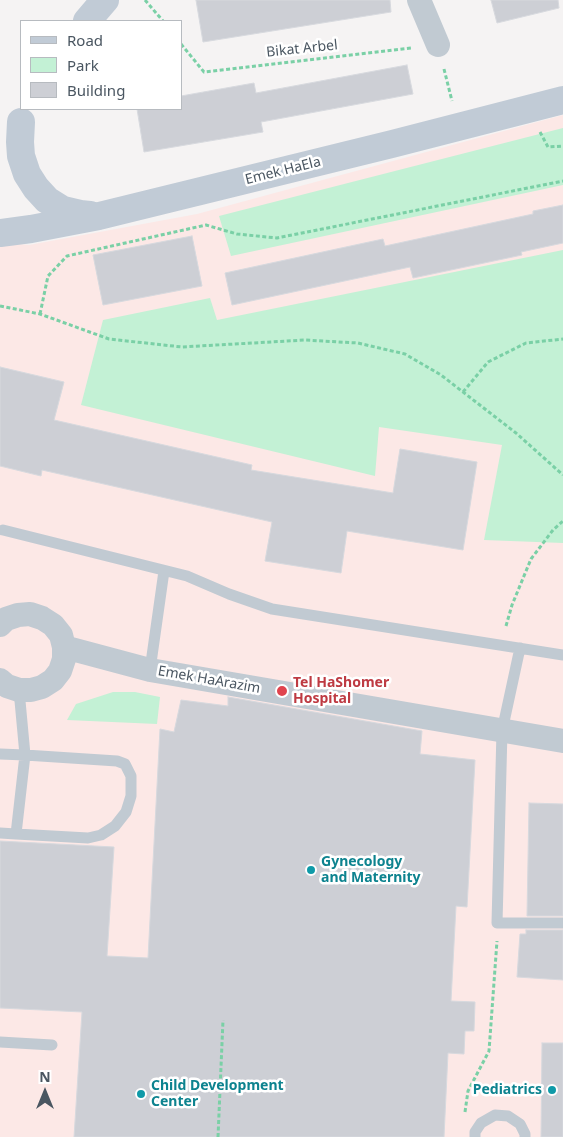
<!DOCTYPE html>
<style>
body{margin:0}
#map{position:relative;width:563px;height:1137px;overflow:hidden;background:#f5f3f3;font-family:"Noto Sans",sans-serif}
canvas{display:block}
.legend{position:absolute;left:20px;top:20px;width:162px;height:90px;box-sizing:border-box;background:#fff;border:1px solid #b7bbc0;margin:0;padding:6px 9px;list-style:none;font-size:15px;color:#4a5661}
.legend li{display:flex;align-items:center;gap:10px;height:25px}
.legend b{width:25px;border:1px solid #b7bbc0}
.north{position:absolute;left:20px;top:1067px;width:50px;height:50px;-webkit-text-stroke:4px #fff;paint-order:stroke;rotate:0deg;font-size:14px;font-weight:700;line-height:20px;text-align:center;color:#4a5661}
.north::after{content:'';display:block;margin:auto;width:18px;height:22px;background:#4a5661;clip-path:polygon(50% 0,100% 100%,50% 72%,0 100%)}
</style>
<div id="map">
<canvas width="563" height="1137"></canvas>
<ul class="legend">
<li><b style="height:6px;background:#c1cbd6"></b>Road</li>
<li><b style="height:14px;background:#c3f1d5"></b>Park</li>
<li><b style="height:14px;background:#cdcfd5"></b>Building</li>
</ul>
<div class="north">N</div>
</div>
<script>
const context = document.querySelector('canvas').getContext('2d');
context.lineJoin = 'round';
function fillPath(path, color) {
  context.fillStyle = color;
  context.fill(path, 'evenodd');
}
function toPath(rows) {
  const path = new Path2D();
  for (const r of rows) {
    path.moveTo(r[0], r[1]);
    for (let i = 2; i < r.length; i += 2) path.lineTo(r[i], r[i + 1]);
  }
  return path;
}
function strokePath(path, color, width, dash) {
  context.strokeStyle = color;
  context.lineWidth = width;
  context.lineCap = dash ? 'butt' : 'round';
  context.setLineDash(dash || []);
  context.stroke(path);
}
function label(font, color, halo, rows, align = 'center') {
  context.font = font + ' "Noto Sans",sans-serif';
  context.lineWidth = 5;
  context.setLineDash([]);
  context.textBaseline = 'middle';
  context.strokeStyle = halo;
  context.fillStyle = color;
  for (const [text, x, y, turn = 0] of rows) {
    context.save();
    context.translate(x, y);
    context.rotate((+turn || 0) * Math.PI / 180);
    context.textAlign = isNaN(turn) ? turn : align;
    if (halo) context.strokeText(text, 0, 0);
    context.fillText(text, 0, 0);
    context.restore();
  }
}
fillPath(toPath([
 [563,115,563,1137,0,1137,0,242,29,245,197,214]
]), '#fce8e6');
fillPath(toPath([
 [563,128,563,185,231,256,219,216],
 [563,250,563,543,484,540,502,445,379,427,375,476,81,405,103,320,210,298,217,320],
 [113,692,135,692,160,697,157,724,67,720,76,704]
]), '#c3f1d5');
const building = toPath([
 [196,0,390,0,391,12,203,42,196,0],
 [491,0,558,0,559,8,497,23,491,0],
 [407,65,413,94,261,122,263,132,144,152,137,109,181,109,181,96,254,83,256,93,407,65],
 [563,205,563,243,521,252,522,255,413,278,410,267,232,305,225,273,383,239,385,246,533,214,533,211,563,205],
 [192,236,202,286,103,305,93,255,192,236],
 [0,367,64,382,54,420,252,465,251,470,393,493,400,449,477,462,463,550,347,531,341,573,265,561,272,522,42,470,41,476,0,466,0,367],
 [228,697,422,731,420,754,475,760,467,907,456,906,451,1001,475,1002,474,1031,465,1031,464,1054,448,1053,444,1137,74,1137,82,1012,0,1008,0,841,114,847,107,956,148,958,160,729,174,732,181,700,228,706,228,697],
 [529,803,563,804,563,916,527,916,529,803],
 [526,930,563,930,563,980,517,977,520,934,526,934,526,930],
 [542,1043,563,1043,563,1137,541,1137,542,1043]
]);
fillPath(building, '#cdcfd5');
strokePath(building, '#d7d9de', 1);
strokePath(toPath([
 [145,0,163,21],
 [181,44,204,72,411,48],
 [444,69,452,101],
 [540,132,548,147,563,146],
 [0,306,40,314,109,339,182,347,305,340,358,343,405,354,441,375,516,433,563,475],
 [40,314,48,276,67,256,206,225,237,234,277,238,563,181],
 [463,392,488,362,526,343,563,339],
 [506,626,512,605,531,559,553,530,563,521],
 [465,1112,468,1091,489,1051,497,941],
 [218,1137,223,1020]
]), '#7ad0a6', 3, [4, 2.5]);
strokePath(toPath([
 [3,530,187,576,229,594,272,609,563,655],
 [520,648,502,731,497,923,563,923],
 [150,670,164,571],
 [0,754,25,755,117,761,125,764,131,776,131,796,126,812,115,826,101,835,88,838,16,834],
 [0,833,16,834,25,755,19,690],
 [0,1042,52,1045],
 [475,1137,475,1132,481,1123,495,1115,508,1116,520,1124,525,1134,525,1137]
]), '#c1cad2', 11);
strokePath(toPath([
 [419,0,438,45],
 [0,625,6,619,18,615,30,614,42,618,53,625,61,635,64,647,64,659,60,671,53,680,42,687,31,690,19,690,7,686,0,680],
 [64,647,150,670,563,741]
]), '#c1cad2', 24);
strokePath(toPath([
 [87,21,105,0],
 [21,122,20,142,21,156,27,174,36,188,47,200,63,210,80,214,90,215],
 [0,233,31,229,99,216,392,144,563,100]
]), '#c1cbd6', 28);
for (const [x, y, r, color] of [
 [282,691,6,"#e0444e"],
 [311,870,5,"#0f9aa8"],
 [552,1090,5,"#0f9aa8"],
 [141,1094,5,"#0f9aa8"]
]) {
  const dot = new Path2D();
  dot.arc(x, y, r, 0, 2 * Math.PI);
  context.fillStyle = color;
  context.fill(dot);
  strokePath(dot, '#fff', 2);
}
label('14px', '#4a5661', '#fff', [
 ["Bikat Arbel",302,49,-6],
 ["Emek HaEla",283,171,-14],
 ["Emek HaArazim",209,680,10]
]);
label('bold 14px', '#be3a42', '#fff', [
 ["Tel HaShomer",293,683],
 ["Hospital",293,699]
], 'left');
label('bold 14px', '#0d838f', '#fff', [
 ["Gynecology",321,862],
 ["and Maternity",321,878],
 ["Child Development",151,1086],
 ["Center",151,1102],
 ["Pediatrics",542,1090,"right"]
], 'left');
</script>
